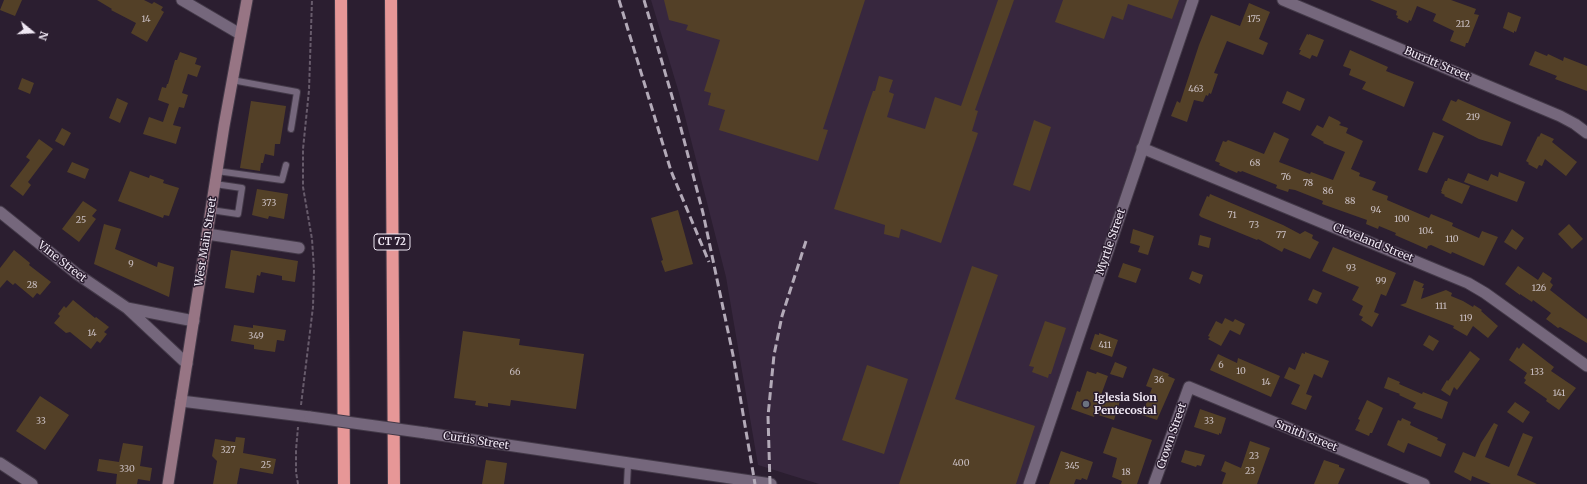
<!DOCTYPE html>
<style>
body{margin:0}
#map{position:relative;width:1587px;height:484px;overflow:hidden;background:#2b1e30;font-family:Merriweather,serif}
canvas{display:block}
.north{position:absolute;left:12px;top:12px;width:40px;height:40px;-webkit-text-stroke:3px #2b1e30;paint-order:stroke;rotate:108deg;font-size:11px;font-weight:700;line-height:16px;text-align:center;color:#efe7f3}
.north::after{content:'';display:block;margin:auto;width:14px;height:18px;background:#efe7f3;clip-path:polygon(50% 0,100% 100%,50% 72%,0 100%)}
</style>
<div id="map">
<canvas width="1587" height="484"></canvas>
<div class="north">N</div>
</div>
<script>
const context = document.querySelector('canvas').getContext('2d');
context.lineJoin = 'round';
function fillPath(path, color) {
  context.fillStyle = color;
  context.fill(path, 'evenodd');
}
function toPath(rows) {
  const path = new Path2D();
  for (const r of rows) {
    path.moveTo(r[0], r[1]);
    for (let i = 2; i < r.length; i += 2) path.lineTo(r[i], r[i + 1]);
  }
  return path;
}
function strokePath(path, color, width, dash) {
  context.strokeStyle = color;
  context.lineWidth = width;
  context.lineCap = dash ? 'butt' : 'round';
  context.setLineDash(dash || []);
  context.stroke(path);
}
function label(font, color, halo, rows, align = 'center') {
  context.font = font + ' Merriweather,serif';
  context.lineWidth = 3;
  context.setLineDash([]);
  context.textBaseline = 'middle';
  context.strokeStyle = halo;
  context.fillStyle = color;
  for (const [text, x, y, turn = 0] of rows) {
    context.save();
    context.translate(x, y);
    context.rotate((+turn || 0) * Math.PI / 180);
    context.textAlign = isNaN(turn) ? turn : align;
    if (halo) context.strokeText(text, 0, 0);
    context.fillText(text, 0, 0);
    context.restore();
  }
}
fillPath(toPath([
 [651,0,1186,0,1024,484,819,484,758,465,726,277,679,93]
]), '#37273e');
fillPath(toPath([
 [4,0,22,0,15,16,0,10],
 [97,0,144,0,152,4,154,2,163,7,161,10,164,12,147,42,131,33,136,23,111,10,112,9],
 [664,0,865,0,823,129,828,130,818,161,719,130,725,110,708,105,711,93,704,91,720,40,686,30,688,25,669,20],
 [998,0,1014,0,975,110,978,111,972,131,978,133,941,243,901,229,899,238,884,234,885,225,834,209,866,111,873,91,875,91,879,76,893,80,889,92,894,94,887,117,925,129,935,97,961,106],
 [1063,0,1179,0,1172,19,1128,4,1123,20,1112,16,1104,39,1055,22],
 [1370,0,1451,0,1476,9,1474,14,1479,15,1468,43,1466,43,1465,47,1450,41,1454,31,1433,21,1436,14,1417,6,1411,21,1409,20,1408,23,1397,18,1398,16,1396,15,1397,11],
 [1249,3,1270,12,1259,39,1268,43,1263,55,1227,41,1214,73,1218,74,1211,94,1209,93,1208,96,1206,95,1203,102,1194,100,1187,122,1171,116,1177,101,1180,103,1199,45,1211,15,1240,26],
 [1508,12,1521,17,1516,32,1514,31,1514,33,1503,28],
 [1307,34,1309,35,1309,34,1324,40,1317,57,1312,55,1310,59,1299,54,1301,50,1299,50],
 [1350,50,1388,67,1386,71,1414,82,1404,107,1362,89,1366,82,1349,75,1351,69,1343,66],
 [1535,51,1547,56,1548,54,1563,61,1564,57,1587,66,1587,91,1555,79,1557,76,1529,65],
 [180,52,197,58,195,64,201,66,197,77,188,74,182,93,188,95,184,108,179,107,173,125,181,127,176,144,143,134,149,117,163,122,169,104,158,100,162,87,166,88,167,84,168,84,175,60,177,60],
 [22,78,34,83,30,94,18,89],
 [1287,91,1305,99,1300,111,1282,103],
 [117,98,128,103,120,123,109,118],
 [1458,99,1511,122,1502,146,1479,139,1442,120,1451,100,1456,102],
 [251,101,286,106,280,144,275,144,274,156,265,154,263,163,261,163,260,171,240,168],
 [1329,116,1339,121,1341,123,1339,125,1348,128,1346,133,1363,141,1351,169,1360,173,1359,176,1376,182,1372,190,1388,196,1387,200,1429,218,1431,214,1453,223,1452,226,1479,238,1482,231,1498,237,1484,266,1452,252,1451,254,1431,245,1428,246,1427,249,1395,235,1396,233,1379,226,1378,229,1366,224,1367,220,1322,204,1323,201,1318,199,1295,190,1289,189,1288,192,1276,188,1277,185,1242,171,1241,172,1238,171,1237,173,1219,165,1220,163,1215,161,1223,141,1226,142,1228,140,1264,154,1274,132,1289,139,1279,162,1310,174,1311,172,1333,180,1345,152,1323,143,1324,142,1311,135,1317,125,1323,128],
 [1034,120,1051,127,1030,191,1013,185],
 [62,128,71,133,64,146,55,141],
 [1433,132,1444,136,1427,173,1418,170],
 [1541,133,1554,139,1552,142,1577,162,1566,176,1545,159,1542,166,1539,165,1537,169,1528,164,1529,163,1526,161,1538,136,1539,137],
 [39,139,53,149,28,182,31,185,23,196,10,186,30,160,26,157],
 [72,162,89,169,85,179,67,172],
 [130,171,149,178,150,175,164,180,163,183,179,188,169,216,164,215,163,218,118,201],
 [1499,172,1525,182,1517,202,1464,182,1468,173,1488,181,1491,174,1498,177],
 [1448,178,1470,186,1462,204,1444,196,1445,195,1441,193,1442,191,1441,191,1445,181,1447,181],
 [257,189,288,194,284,219,269,216,268,219,252,215],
 [1210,194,1283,225,1300,234,1305,231,1313,235,1312,238,1313,239,1319,242,1310,259,1284,248,1282,252,1258,239,1257,240,1201,217,1199,215,1201,210,1207,196,1209,197],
 [83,201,97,210,92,216,96,219,79,242,62,229],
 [678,210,693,264,665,272,661,261,663,260,651,218],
 [104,224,121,229,115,249,157,267,158,262,174,267,169,297,94,264],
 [1569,224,1583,239,1572,249,1558,234],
 [1133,229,1154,236,1148,255,1138,252,1140,246,1130,243],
 [1512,229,1524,238,1516,250,1504,242],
 [1200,235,1211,238,1209,248,1198,245],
 [1333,247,1396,273,1386,296,1381,294,1374,312,1379,314,1372,327,1361,320,1363,317,1359,315,1363,306,1352,300,1359,287,1322,271],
 [14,250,30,263,29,265,51,282,40,295,37,293,33,298,15,283,13,285,7,280,0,288,0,268],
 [231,250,298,261,295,282,282,280,282,276,261,272,260,276,257,275,254,293,225,288],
 [1123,263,1141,269,1136,283,1118,277],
 [972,266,998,275,955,399,1035,426,1016,484,899,484],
 [1518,266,1538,280,1543,272,1552,278,1550,282,1553,285,1550,290,1587,319,1587,343,1560,327,1558,328,1546,319,1551,313,1533,300,1532,302,1520,294,1520,295,1505,284],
 [1192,271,1203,275,1200,284,1189,279],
 [1414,280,1424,284,1422,288,1424,288,1421,299,1446,290,1452,293,1451,296,1463,301,1473,307,1474,305,1482,310,1481,311,1498,326,1488,338,1473,326,1467,336,1453,328,1454,326,1400,305,1406,303],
 [1313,289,1322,293,1317,304,1308,300],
 [73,300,95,318,96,317,109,327,104,332,107,334,100,343,97,341,91,349,70,332,66,333,54,323,60,316,58,314,64,306,66,308],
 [1225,318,1233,322,1235,319,1245,324,1240,335,1230,330,1221,346,1208,339,1210,337,1208,336,1216,321,1222,324],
 [1045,321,1066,328,1051,374,1049,374,1048,378,1032,372,1034,367,1029,366],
 [234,325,253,328,253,325,286,330,284,341,277,340,275,352,254,349,254,345,231,341],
 [463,331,520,339,519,345,584,354,576,409,511,400,510,406,488,403,488,407,475,405,476,401,454,398],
 [1099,333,1118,340,1112,357,1090,349,1095,334,1099,335],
 [1429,335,1439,341,1433,351,1423,345],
 [1523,343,1554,367,1551,371,1576,388,1559,410,1546,401,1547,399,1524,383,1526,380,1524,378,1527,373,1509,360,1517,347,1519,349],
 [1470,351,1480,359,1457,390,1454,387,1450,396,1441,390,1447,380,1448,381],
 [1305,352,1329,361,1322,378,1314,374,1306,394,1312,396,1306,410,1291,404,1300,385,1284,378,1289,367,1295,370,1302,353,1305,354],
 [1218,354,1237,363,1238,358,1280,376,1271,397,1210,370],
 [1115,362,1127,367,1123,378,1110,374],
 [867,365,908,379,884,454,842,440],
 [1153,368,1169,374,1168,376,1175,379,1157,420,1142,415,1152,388,1146,386],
 [1087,371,1096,374,1097,372,1108,376,1101,395,1120,401,1114,420,1095,414,1094,417,1071,409,1077,391,1080,392],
 [1388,377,1400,382,1399,384,1422,394,1423,392,1448,402,1442,419,1413,408,1416,403,1399,395,1400,394,1384,388],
 [40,396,69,415,45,450,16,431],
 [1367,400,1383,408,1372,433,1370,433,1369,436,1355,430,1360,420,1358,419],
 [1515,402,1530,412,1523,423,1507,412],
 [1200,409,1226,418,1221,434,1219,433,1219,435,1194,427],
 [1402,418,1411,422,1410,425,1438,438,1437,440,1446,444,1441,457,1408,443,1404,453,1387,445,1398,420,1401,421],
 [1494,423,1498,425,1485,457,1509,467,1523,433,1533,437,1517,475,1537,484,1491,484,1472,476,1471,481,1454,472,1463,452,1475,457,1481,443],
 [1112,427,1152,440,1137,484,1121,484,1122,481,1112,477,1117,458,1103,453],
 [236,437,245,438,243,453,276,459,273,474,240,468,237,484,213,484,217,461,212,456,215,439,235,442],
 [1250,441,1270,448,1257,484,1222,484,1226,473,1221,471,1225,461,1241,468],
 [123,443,143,446,140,466,152,468,150,481,138,479,137,484,116,484,117,474,97,471,99,459,119,462],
 [1185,450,1205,455,1201,466,1197,465,1196,467,1181,462],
 [1061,451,1093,462,1087,480,1082,478,1081,480,1076,479,1074,484,1049,484],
 [486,460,507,463,504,484,482,484],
 [1324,460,1339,465,1339,467,1345,469,1338,484,1314,484]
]), '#534027');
const service = toPath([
 [232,80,297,92,291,129],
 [217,171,282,180,286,165],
 [211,210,238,214,242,188,215,184],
 [627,484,628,464]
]);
const minor = toPath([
 [182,0,240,34],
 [1142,148,1468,283,1485,293,1587,366],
 [0,212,77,274,127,308],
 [207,234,299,248],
 [187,364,127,308,194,321],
 [181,401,310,417],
 [426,433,771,484],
 [0,463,32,484],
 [1154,484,1189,387,1424,484]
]);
const tertiary = toPath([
 [1283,0,1560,116,1575,124,1587,133],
 [1029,484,1193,0]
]);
const secondary = toPath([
 [168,484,224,126,247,0]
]);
const motorway = toPath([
 [341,0,344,484],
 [391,0,394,484]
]);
strokePath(service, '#433948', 8);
strokePath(minor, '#433948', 13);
strokePath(tertiary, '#433948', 13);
strokePath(secondary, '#433948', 13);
strokePath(motorway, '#433948', 14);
strokePath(toPath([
 [301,405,313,307,314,270,312,239,303,187,303,149,309,90,312,0],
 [298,484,296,472,296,450,298,427]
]), '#675b6b', 2, [4, 2]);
strokePath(service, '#75677c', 6);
strokePath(minor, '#75677c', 11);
strokePath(tertiary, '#75677c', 11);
strokePath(secondary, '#977584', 11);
strokePath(motorway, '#e69797', 12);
strokePath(toPath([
 [619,0,671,171,709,262],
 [644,0,678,117,703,213,733,355,755,484],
 [770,484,768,416,774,355,782,316,806,241]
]), '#b3aab8', 3, [8, 4]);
const minorBridge = toPath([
 [310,417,426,433]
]);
strokePath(minorBridge, '#433948', 13, []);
strokePath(minorBridge, '#75677c', 11);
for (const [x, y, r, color] of [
 [1086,404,4,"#6b7280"]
]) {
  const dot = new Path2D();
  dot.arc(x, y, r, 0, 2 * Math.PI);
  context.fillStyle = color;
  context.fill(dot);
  strokePath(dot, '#2b1e30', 1.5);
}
label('9px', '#c8bdc0', null, [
 ["14",146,19],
 ["175",1254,19],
 ["212",1463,24],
 ["463",1196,89],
 ["219",1473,117],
 ["68",1255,163],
 ["76",1286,177],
 ["78",1308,183],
 ["86",1328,191],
 ["88",1350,201],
 ["373",269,203],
 ["94",1376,210],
 ["71",1232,215],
 ["100",1402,219],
 ["25",81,220],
 ["73",1254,225],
 ["104",1426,231],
 ["77",1281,235],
 ["110",1452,239],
 ["9",131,264],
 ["93",1351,268],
 ["99",1381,281],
 ["28",32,285],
 ["126",1539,288],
 ["111",1441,306],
 ["119",1466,318],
 ["14",92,333],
 ["349",256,336],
 ["411",1105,345],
 ["6",1221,365],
 ["10",1241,371],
 ["66",515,372],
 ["133",1537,372],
 ["36",1159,380],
 ["14",1266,382],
 ["141",1559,393],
 ["33",41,421],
 ["33",1209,421],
 ["327",228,450],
 ["23",1254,456],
 ["400",961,463],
 ["25",266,465],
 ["345",1072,466],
 ["330",127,469],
 ["23",1250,471],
 ["18",1126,472]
]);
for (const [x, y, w] of [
 [392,242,36]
]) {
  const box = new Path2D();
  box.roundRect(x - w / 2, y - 8, w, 16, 3);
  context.fillStyle = '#2b1e30';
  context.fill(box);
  strokePath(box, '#efe7f3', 1);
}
label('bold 10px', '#efe7f3', null, [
 ["CT 72",392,242]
]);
label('11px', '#efe7f3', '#2b1e30', [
 ["Burritt Street",1437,64,23],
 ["West Main Street",206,242,-81],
 ["Myrtle Street",1111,242,-71],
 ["Cleveland Street",1373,243,22],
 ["Vine Street",62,262,38],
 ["Crown Street",1172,436,-71],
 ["Smith Street",1306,436,22],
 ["Curtis Street",476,441,9]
]);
label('bold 11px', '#efe7f3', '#2b1e30', [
 ["Iglesia Sion",1094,398],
 ["Pentecostal",1094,411]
], 'left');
</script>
